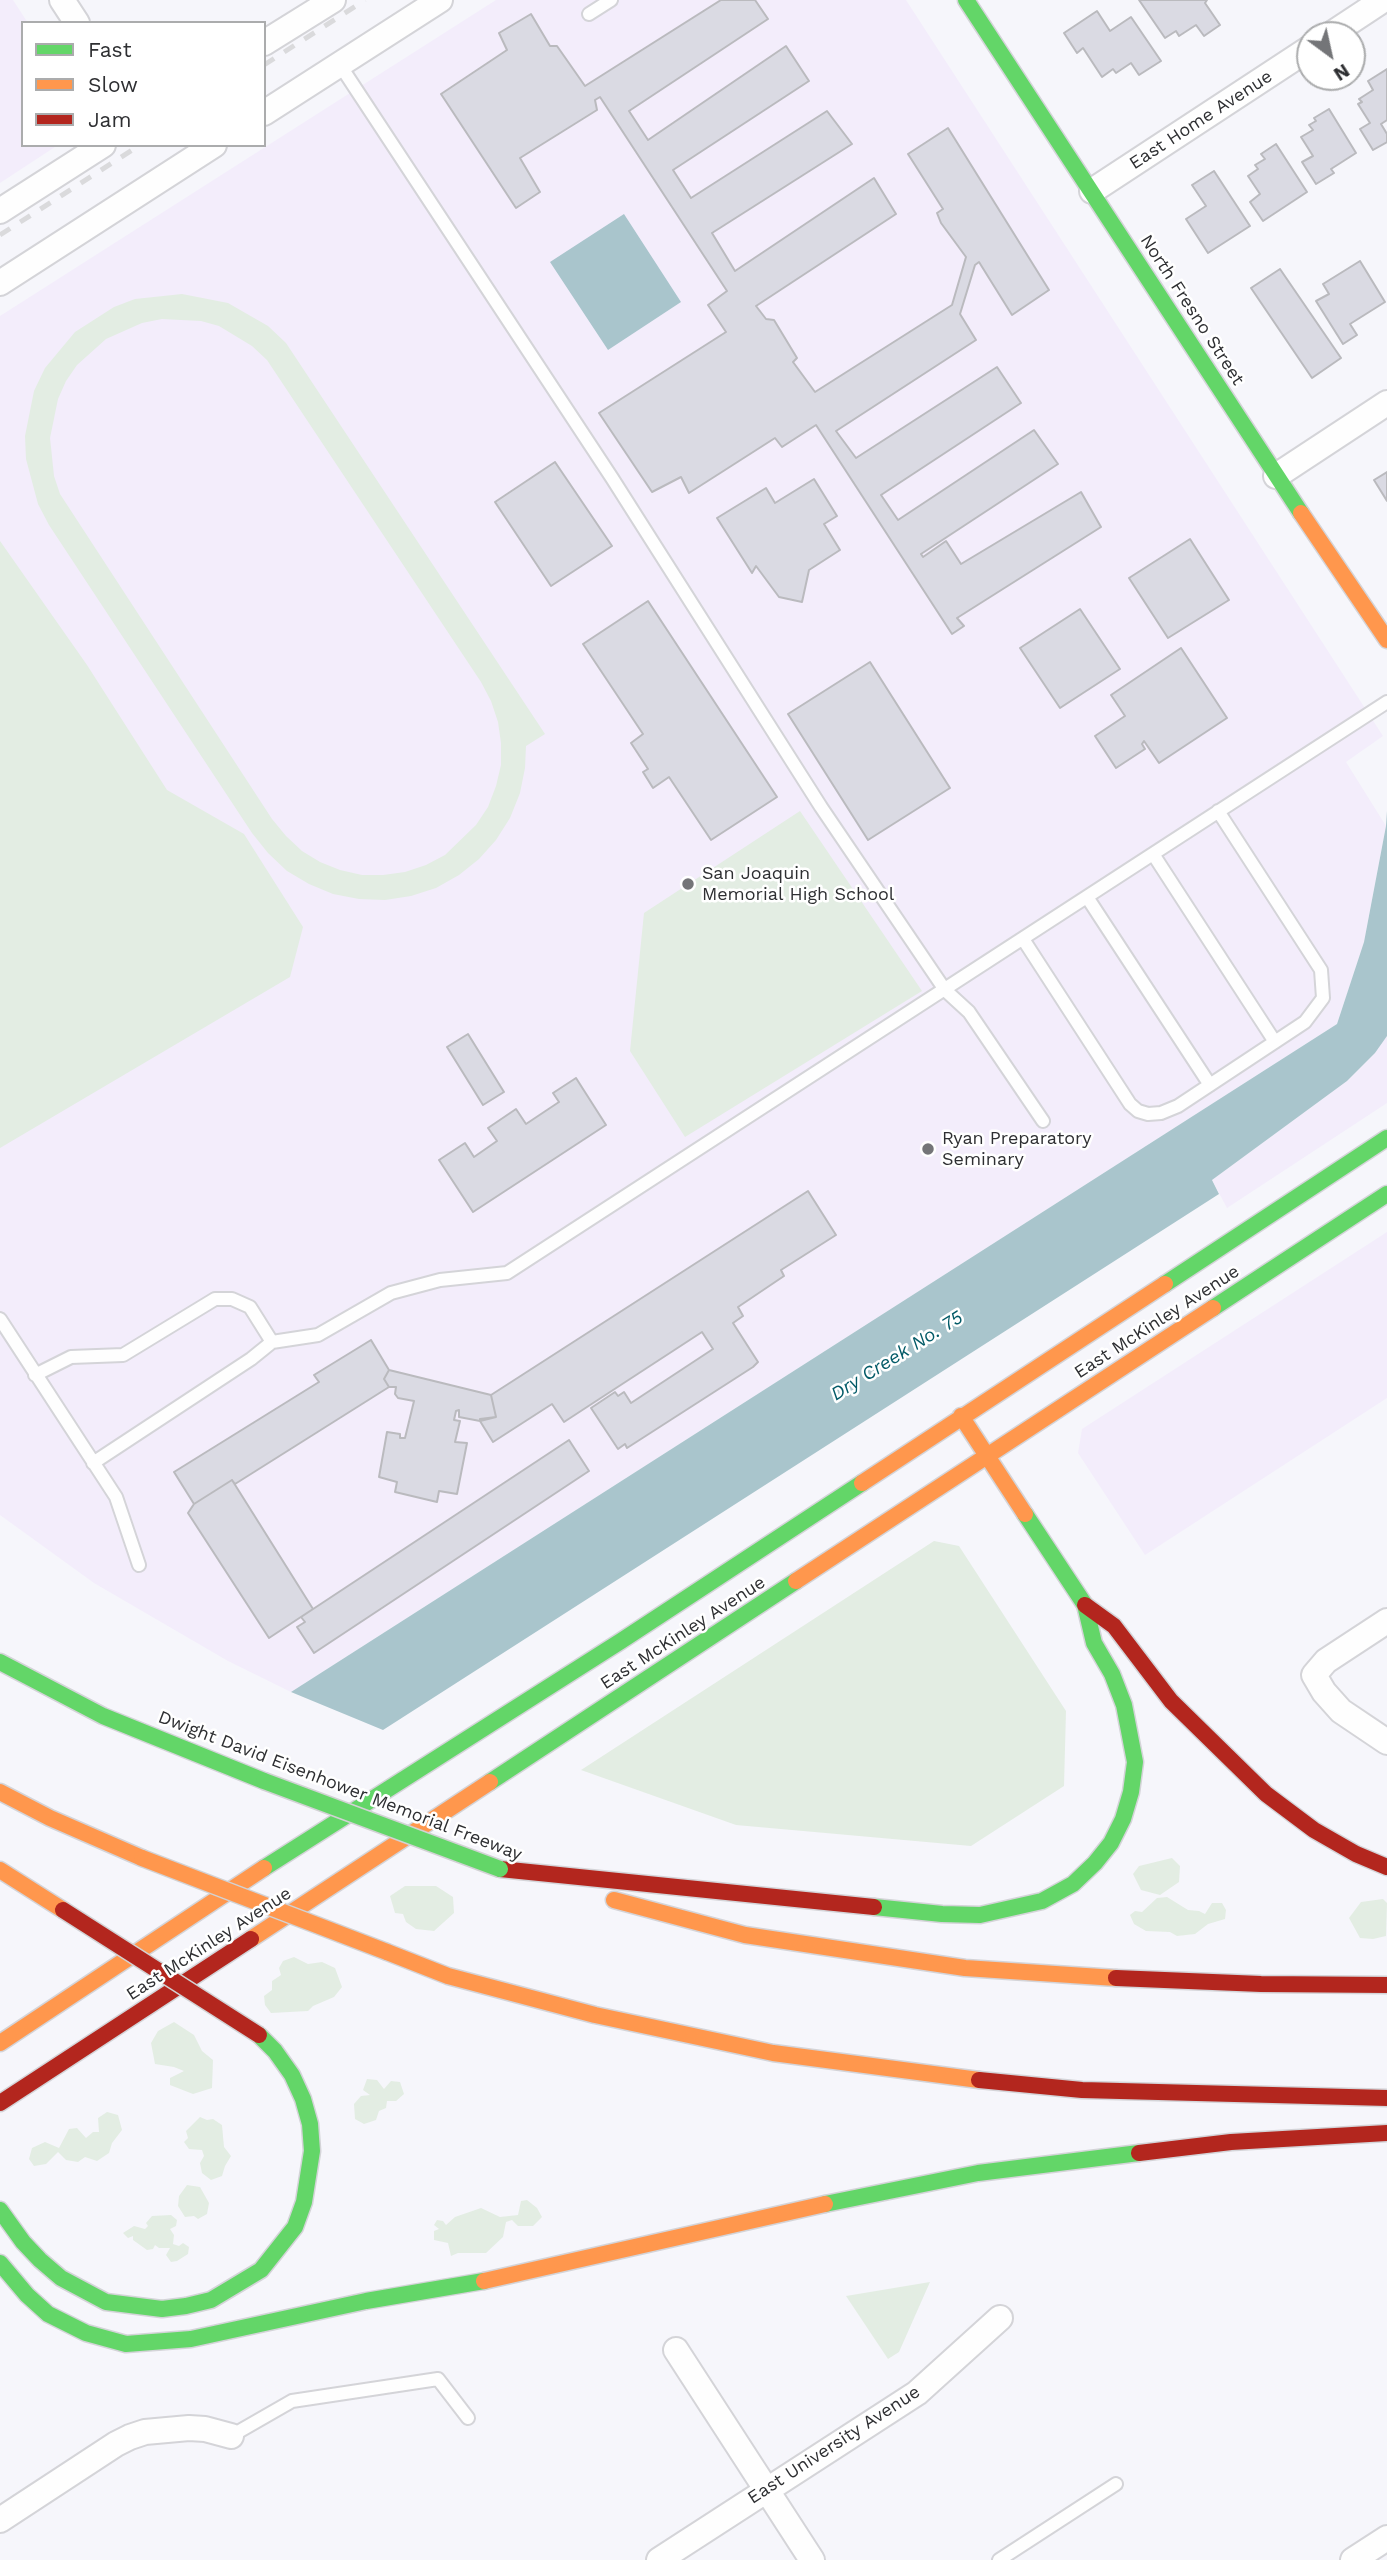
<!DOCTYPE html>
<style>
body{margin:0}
#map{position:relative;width:1387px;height:2560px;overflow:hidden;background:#f6f6fb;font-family:"Work Sans",sans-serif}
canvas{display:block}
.legend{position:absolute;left:21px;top:21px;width:245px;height:126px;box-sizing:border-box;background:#fff;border:2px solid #abacad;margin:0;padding:9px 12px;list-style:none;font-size:21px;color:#2e2f32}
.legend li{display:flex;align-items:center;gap:14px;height:35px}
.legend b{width:35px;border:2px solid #abacad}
.north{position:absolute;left:1296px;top:21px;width:70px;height:70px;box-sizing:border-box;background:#fff;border:2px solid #abacad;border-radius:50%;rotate:147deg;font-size:19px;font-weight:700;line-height:28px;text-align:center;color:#2e2f32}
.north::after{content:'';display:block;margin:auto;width:24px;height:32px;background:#747578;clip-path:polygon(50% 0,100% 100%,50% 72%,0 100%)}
</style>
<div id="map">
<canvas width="1387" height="2560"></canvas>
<ul class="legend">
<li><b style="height:9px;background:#63d668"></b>Fast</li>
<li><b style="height:9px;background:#ff974d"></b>Slow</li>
<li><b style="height:9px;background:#b3261e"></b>Jam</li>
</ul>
<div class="north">N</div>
</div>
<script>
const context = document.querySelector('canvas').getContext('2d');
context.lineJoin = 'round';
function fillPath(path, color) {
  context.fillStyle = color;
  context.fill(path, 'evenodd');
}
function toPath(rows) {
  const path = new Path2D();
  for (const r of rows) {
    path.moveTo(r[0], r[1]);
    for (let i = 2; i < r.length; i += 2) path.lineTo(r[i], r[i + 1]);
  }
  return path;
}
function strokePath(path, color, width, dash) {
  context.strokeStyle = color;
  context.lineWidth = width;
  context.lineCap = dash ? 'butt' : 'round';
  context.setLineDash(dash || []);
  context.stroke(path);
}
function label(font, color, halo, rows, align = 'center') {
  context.font = font + ' "Work Sans",sans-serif';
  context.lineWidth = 5;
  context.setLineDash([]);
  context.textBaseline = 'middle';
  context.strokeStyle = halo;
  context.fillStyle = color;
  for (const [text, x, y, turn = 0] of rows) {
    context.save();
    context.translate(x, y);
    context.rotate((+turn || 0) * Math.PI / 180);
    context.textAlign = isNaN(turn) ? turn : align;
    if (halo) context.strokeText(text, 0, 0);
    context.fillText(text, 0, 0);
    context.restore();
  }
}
fillPath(toPath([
 [0,0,13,0,28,23,23,23,23,145,58,145,0,183],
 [496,0,906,0,1383,736,1346,762,1386,826,1364,942,1337,1024,291,1692,228,1661,94,1583,0,1515,0,316],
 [1387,1036,1387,1103,1227,1208,1212,1180,1347,1081,1375,1053],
 [1387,1232,1387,1398,1145,1555,1078,1453,1082,1429]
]), '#f3edfb');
fillPath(toPath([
 [182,294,228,303,268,326,286,343,545,734,526,746,525,768,520,793,510,818,496,840,479,859,459,875,436,888,411,896,385,900,359,899,333,894,309,884,287,871,268,853,252,833,49,525,38,504,26,459,25,436,34,391,45,368,75,332,114,307,135,299],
 [162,319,201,321,219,326,252,346,267,360,481,682,491,701,498,722,501,743,501,765,496,786,488,807,476,825,445,855,426,865,405,872,383,875,362,875,340,870,320,862,302,851,286,836,272,819,60,494,54,476,50,438,58,399,66,381,77,365,106,339,142,323],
 [0,541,87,665,167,790,244,834,303,927,290,977,0,1148],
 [800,811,922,991,685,1137,630,1051,644,913],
 [934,1541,959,1546,1066,1711,1064,1786,971,1846,736,1825,581,1770],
 [1172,1858,1180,1866,1179,1882,1160,1895,1141,1890,1133,1874,1139,1866],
 [405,1886,436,1886,453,1897,454,1913,434,1931,416,1929,406,1922,403,1914,395,1913,390,1896],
 [1167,1897,1188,1910,1199,1911,1205,1914,1212,1903,1222,1903,1226,1910,1225,1919,1208,1924,1195,1934,1177,1936,1170,1932,1146,1931,1134,1924,1130,1915,1135,1911,1142,1912,1157,1898],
 [1383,1899,1387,1903,1386,1936,1373,1939,1360,1938,1349,1918,1361,1902],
 [294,1957,308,1964,322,1962,335,1968,342,1987,334,1997,313,2006,308,2011,271,2013,265,2005,264,1996,272,1990,272,1981,281,1975,279,1968,283,1961],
 [174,2022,194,2035,202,2051,213,2060,212,2088,193,2094,170,2085,170,2078,184,2071,174,2067,155,2064,151,2043,158,2031],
 [367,2079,377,2080,384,2089,391,2081,400,2082,404,2094,396,2101,387,2101,386,2108,379,2111,376,2120,364,2124,355,2119,354,2104,361,2096,370,2095,363,2090],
 [107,2112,118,2115,122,2130,112,2143,109,2153,97,2161,85,2157,78,2162,66,2160,58,2152,46,2164,34,2166,29,2159,32,2148,45,2142,59,2148,69,2129,77,2128,86,2138,93,2132,99,2132,98,2118],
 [200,2117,207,2120,213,2119,222,2125,224,2147,231,2156,225,2166,222,2176,211,2180,202,2173,200,2163,204,2156,202,2150,189,2149,184,2142,188,2138,186,2131],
 [187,2185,200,2187,209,2203,207,2214,198,2219,194,2216,185,2217,178,2206,179,2196],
 [527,2200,537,2208,542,2217,533,2226,518,2226,512,2220,506,2222,503,2237,486,2253,458,2253,451,2256,448,2243,434,2240,434,2231,439,2229,434,2225,437,2220,443,2221,446,2225,455,2217,481,2208,500,2217,518,2215,521,2201],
 [171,2215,177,2220,176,2226,170,2229,174,2235,173,2244,179,2246,183,2243,189,2247,188,2254,177,2261,171,2262,166,2255,170,2248,159,2248,155,2245,153,2249,147,2250,133,2240,133,2236,128,2238,123,2233,134,2226,145,2229,148,2226,146,2223,152,2216],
 [930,2282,899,2352,888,2359,846,2296]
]), '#e3ede3');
fillPath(toPath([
 [624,214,681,302,608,350,550,262],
 [1387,811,1387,1036,1375,1053,1347,1081,1212,1180,1219,1194,383,1730,291,1692,1337,1024,1364,942,1386,826]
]), '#a9c5cc');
const building = toPath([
 [721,0,755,0,768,19,629,111,648,140,786,46,809,81,673,170,691,198,827,111,852,144,712,233,735,271,874,178,896,214,756,306,766,319,774,320,797,358,793,362,815,392,952,305,966,257,941,223,937,213,943,209,908,154,948,128,1049,290,1012,315,979,262,975,265,960,314,976,340,836,431,856,458,997,367,1021,403,881,495,898,520,1034,430,1058,464,921,554,923,557,946,541,961,564,1081,492,1101,527,957,618,964,626,952,634,816,425,782,447,775,438,689,493,681,477,652,492,599,413,726,332,708,305,727,291,600,97,595,100,597,110,520,158,540,192,516,208,441,94,507,50,499,33,531,14,550,46,557,46,585,86,721,0],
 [1139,0,1207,0,1205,3,1220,25,1204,36,1196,25,1179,36,1176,31,1165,38,1139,0],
 [1097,11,1110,31,1131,17,1161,61,1139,75,1131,63,1116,73,1113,69,1102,77,1083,48,1077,53,1064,33,1097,11],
 [1387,69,1387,120,1381,124,1387,134,1387,142,1373,150,1360,129,1370,123,1358,104,1362,102,1359,99,1373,90,1368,81,1387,69],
 [1329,109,1356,153,1331,169,1334,173,1316,184,1302,162,1313,156,1301,137,1313,130,1309,125,1316,121,1314,118,1329,109],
 [1276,144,1307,192,1263,221,1250,202,1260,194,1248,176,1258,169,1255,165,1265,159,1261,154,1276,144],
 [1214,171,1250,226,1208,253,1186,219,1206,206,1192,185,1214,171],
 [1360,261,1385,302,1350,324,1357,335,1343,344,1316,301,1329,294,1323,284,1360,261],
 [1280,269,1341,358,1312,378,1251,288,1280,269],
 [555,462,612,546,551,586,495,502,555,462],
 [1387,472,1387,501,1374,480,1387,472],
 [814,479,837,516,824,524,840,550,809,570,802,602,779,597,756,566,752,573,717,518,766,488,775,503,814,479],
 [1190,539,1229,600,1168,638,1129,578,1190,539],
 [648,601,777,797,711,840,669,777,653,788,643,772,648,769,631,743,643,734,583,644,648,601],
 [1080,609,1120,669,1060,708,1020,648,1080,609],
 [1181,648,1227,718,1159,763,1144,741,1142,744,1145,749,1116,768,1095,736,1125,716,1111,695,1181,648],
 [870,662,950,788,868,840,788,714,870,662],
 [468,1034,504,1092,483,1105,447,1047,468,1034],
 [576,1078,606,1125,473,1212,439,1160,465,1143,474,1157,497,1141,488,1128,516,1109,526,1124,559,1102,553,1093,576,1078],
 [808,1191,836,1235,781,1270,784,1276,738,1307,743,1316,733,1323,758,1362,753,1367,627,1448,625,1444,618,1449,591,1408,615,1392,618,1396,624,1392,631,1403,713,1349,702,1332,564,1422,552,1404,493,1442,480,1421,496,1417,491,1395,808,1191],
 [371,1340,389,1370,384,1379,389,1387,235,1484,232,1480,194,1504,174,1472,319,1382,314,1375,371,1340],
 [389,1370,491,1395,496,1417,480,1419,480,1421,459,1417,459,1410,456,1411,454,1420,460,1421,455,1442,467,1443,457,1494,439,1491,437,1502,395,1492,397,1482,379,1477,387,1432,400,1434,400,1438,405,1438,414,1401,398,1398,395,1394,396,1387,389,1387,384,1379,389,1370],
 [569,1440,589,1471,314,1653,297,1627,305,1622,301,1617,569,1440],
 [232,1480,313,1609,269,1638,188,1513,194,1504,232,1480]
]);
fillPath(building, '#dadae3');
strokePath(building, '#bababe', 2);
const lane = toPath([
 [589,14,611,0],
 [340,65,612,478,821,807,945,990,969,1012,1043,1121],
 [1153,854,1275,1042],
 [1087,897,1210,1085],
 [1023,939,1130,1104,1138,1111,1148,1114,1161,1113,1178,1106,1305,1022,1323,998,1321,970,1218,811],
 [0,1319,116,1497,139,1565],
 [35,1375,71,1357,123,1355,215,1299,232,1299,250,1307,272,1342,318,1335,391,1293,440,1280,507,1273,1387,702],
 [93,1463,251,1359,272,1342],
 [231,2436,292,2401,438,2379,468,2418],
 [999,2560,1116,2484]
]);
const street = toPath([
 [62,0,77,23],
 [1330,35,1383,0],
 [264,43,333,0],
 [264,113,440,0],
 [1092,191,1310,48],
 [0,211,103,145],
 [0,283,214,145],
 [1276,476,1387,403],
 [1387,1621,1326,1661,1314,1675,1324,1692,1341,1711,1387,1742],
 [676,2350,812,2560],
 [0,2520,116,2444,130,2437,145,2432,189,2428,205,2429,231,2436],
 [659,2560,917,2393,1000,2318],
 [1353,2560,1387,2538]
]);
const fast = toPath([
 [966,0,1301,513],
 [1165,1284,1387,1138],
 [1213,1308,1387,1194],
 [0,1662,103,1716,264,1781],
 [490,1782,796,1581],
 [264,1868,621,1641,862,1483],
 [874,1907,942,1914,980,1915,1042,1901,1073,1884,1095,1863,1111,1843,1123,1819,1131,1792,1135,1762,1124,1705,1112,1674,1094,1643,1085,1605,1025,1514],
 [825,2204,978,2173,1139,2153],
 [0,2210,23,2242,40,2260,61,2278,106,2302,162,2309,186,2306,211,2300,261,2270,295,2227,304,2202,312,2151,310,2124,303,2099,292,2075,275,2051,259,2035],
 [0,2263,27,2295,48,2314,86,2333,126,2344,191,2339,366,2301,484,2281]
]);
const slow = toPath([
 [1301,513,1387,640],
 [961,1416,1025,1514],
 [862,1483,1165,1284],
 [796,1581,1213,1308],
 [0,1792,50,1818,142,1858],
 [0,1870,63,1910],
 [614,1900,745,1935,965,1968,1116,1978],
 [251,1939,490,1782],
 [387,1952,448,1976,595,2015,773,2053,979,2080],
 [0,2043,264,1868],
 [484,2281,825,2204]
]);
const jam = toPath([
 [1085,1605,1114,1626,1171,1701,1266,1794,1314,1830,1356,1854,1387,1867],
 [500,1869,874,1907],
 [1116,1978,1261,1984,1387,1985],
 [979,2080,1082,2090,1387,2098],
 [0,2103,251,1939],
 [1139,2153,1231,2142,1387,2133]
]);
strokePath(lane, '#d4d4d8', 16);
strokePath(street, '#d4d4d8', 28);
strokePath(fast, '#d4d4d8', 19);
strokePath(slow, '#d4d4d8', 19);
strokePath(jam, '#d4d4d8', 19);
strokePath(lane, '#fefefe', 12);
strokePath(street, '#fefefe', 24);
strokePath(fast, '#63d668', 16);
strokePath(slow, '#ff974d', 16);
strokePath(jam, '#b3261e', 16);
strokePath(toPath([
 [264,65,365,0],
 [0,235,140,145]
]), '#dadadc', 5, [12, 12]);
const fastBridge = toPath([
 [264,1781,500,1869]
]);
const slowBridge = toPath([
 [142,1858,387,1952]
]);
const jamBridge = toPath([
 [63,1910,259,2035]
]);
strokePath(fastBridge, '#d2d2d4', 19, []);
strokePath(slowBridge, '#d2d2d4', 19, []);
strokePath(jamBridge, '#d2d2d4', 19, []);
strokePath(fastBridge, '#63d668', 16);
strokePath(slowBridge, '#ff974d', 16);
strokePath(jamBridge, '#b3261e', 16);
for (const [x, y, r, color] of [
 [688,884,7,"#747578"],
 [928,1149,7,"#747578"]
]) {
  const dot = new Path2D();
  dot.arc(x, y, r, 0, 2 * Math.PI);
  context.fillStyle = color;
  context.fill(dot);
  strokePath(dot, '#fff', 2.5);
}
label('18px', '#2e2f32', '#fff', [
 ["East Home Avenue",1201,120,-33],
 ["North Fresno Street",1192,310,57],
 ["East McKinley Avenue",1157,1322,-33],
 ["East McKinley Avenue",683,1633,-33],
 ["Dwight David Eisenhower Memorial Freeway",340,1786,21],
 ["East McKinley Avenue",209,1944,-33],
 ["East University Avenue",834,2445,-33]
]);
label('18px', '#2e2f32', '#fff', [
 ["San Joaquin",702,874],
 ["Memorial High School",702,895],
 ["Ryan Preparatory",942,1139],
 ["Seminary",942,1160]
], 'left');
label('italic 19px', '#025a67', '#fff', [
 ["Dry Creek No. 75",897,1356,-32]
]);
</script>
